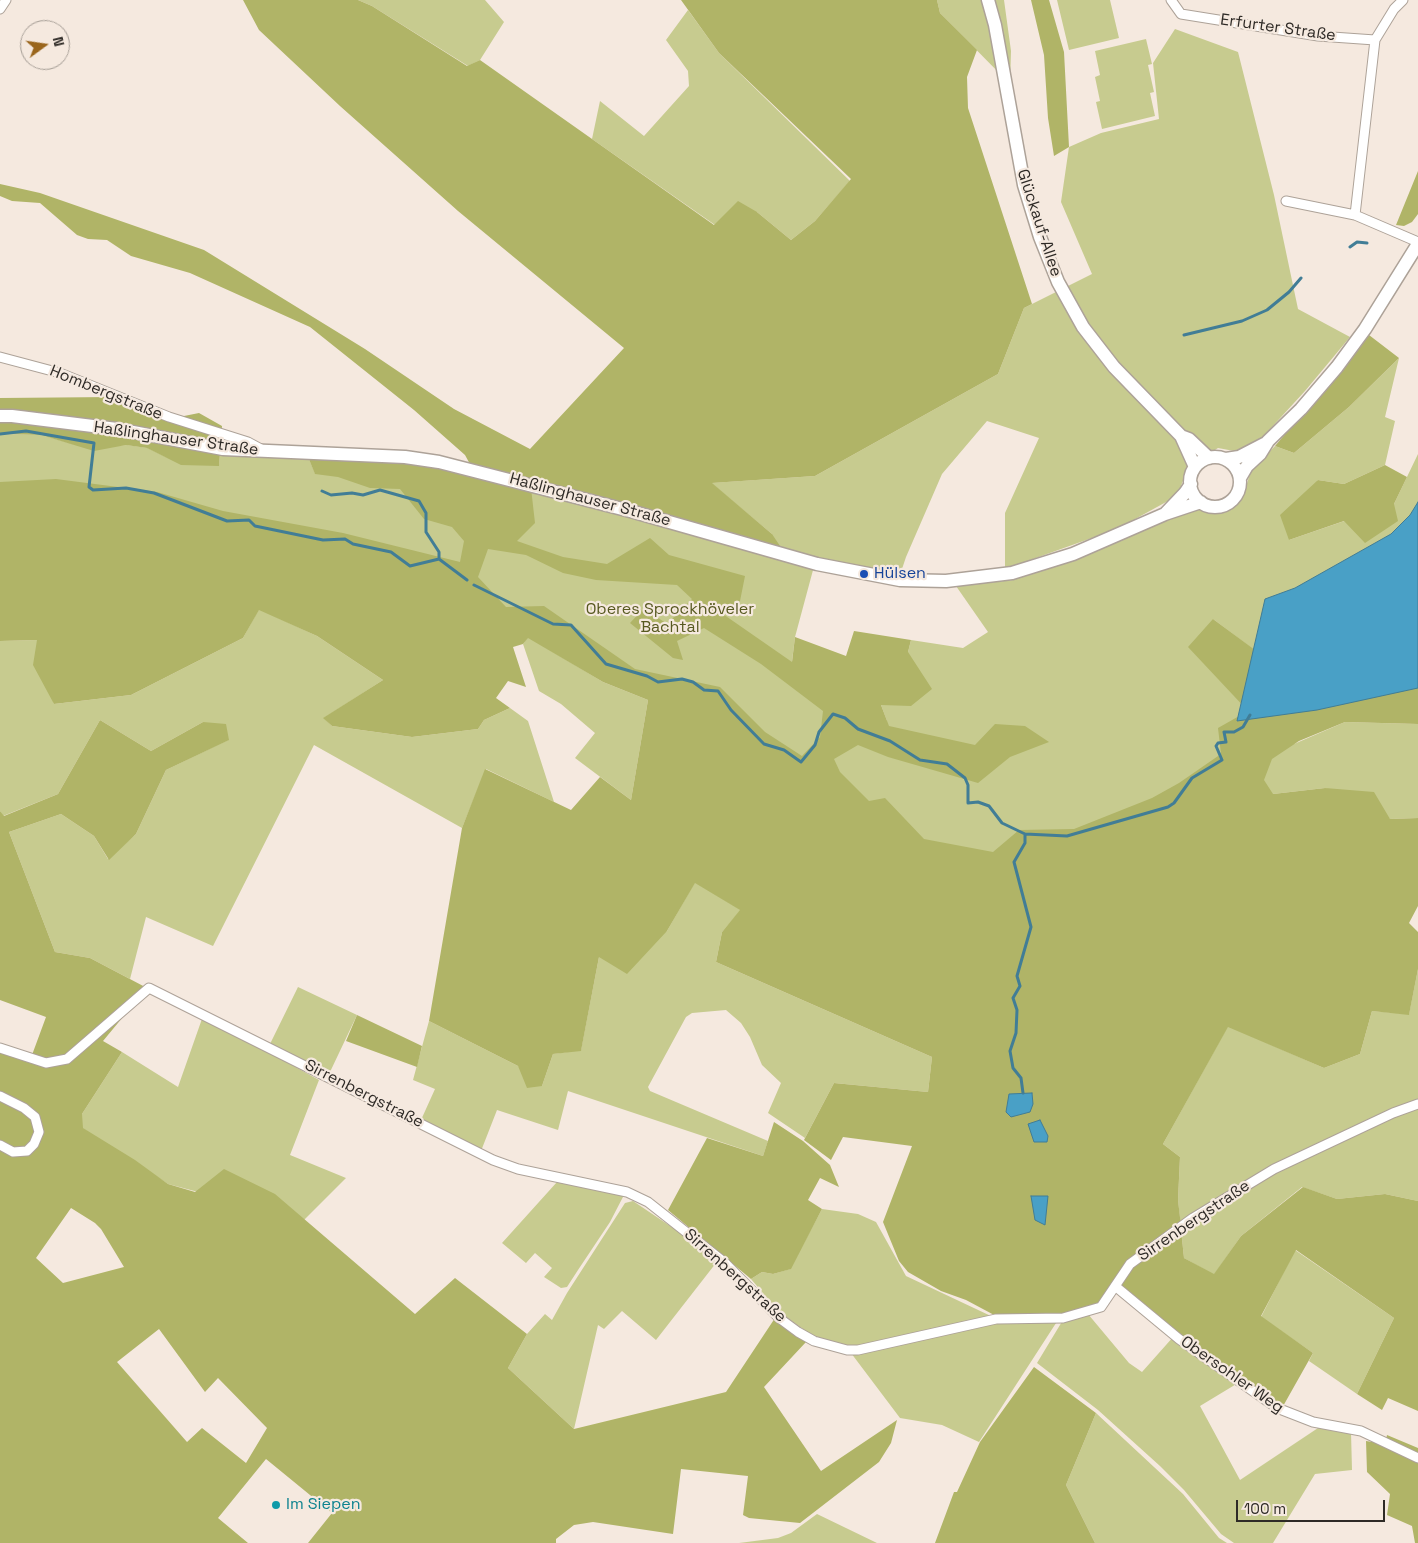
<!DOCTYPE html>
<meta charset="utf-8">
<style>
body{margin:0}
#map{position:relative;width:1418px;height:1543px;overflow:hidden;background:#f5e9df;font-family:"Space Grotesk",sans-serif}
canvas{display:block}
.north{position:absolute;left:20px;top:20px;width:50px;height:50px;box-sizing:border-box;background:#f5e9df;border:1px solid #a59d95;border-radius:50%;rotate:76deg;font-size:14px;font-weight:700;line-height:20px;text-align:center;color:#2e2a26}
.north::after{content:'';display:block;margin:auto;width:18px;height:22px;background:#9a661d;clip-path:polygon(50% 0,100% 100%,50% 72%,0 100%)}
.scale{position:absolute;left:1236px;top:1500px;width:149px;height:22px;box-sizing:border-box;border:2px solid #2e2a26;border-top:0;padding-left:6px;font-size:15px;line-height:18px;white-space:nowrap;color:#2e2a26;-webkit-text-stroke:4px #f5e9df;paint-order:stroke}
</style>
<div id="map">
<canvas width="1418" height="1543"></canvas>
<div class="north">N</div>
<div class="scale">100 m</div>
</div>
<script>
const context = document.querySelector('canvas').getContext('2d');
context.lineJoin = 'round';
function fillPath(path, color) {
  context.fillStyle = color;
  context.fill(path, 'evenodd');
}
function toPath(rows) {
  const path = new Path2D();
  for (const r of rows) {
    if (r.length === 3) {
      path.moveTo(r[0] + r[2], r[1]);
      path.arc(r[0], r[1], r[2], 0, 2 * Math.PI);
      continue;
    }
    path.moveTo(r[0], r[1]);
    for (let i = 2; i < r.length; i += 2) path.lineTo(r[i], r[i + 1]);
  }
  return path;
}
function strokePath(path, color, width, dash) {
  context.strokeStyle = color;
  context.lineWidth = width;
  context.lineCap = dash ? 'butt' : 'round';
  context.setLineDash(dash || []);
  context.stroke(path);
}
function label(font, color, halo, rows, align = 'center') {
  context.font = font + ' "Space Grotesk",sans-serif';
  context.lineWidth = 4.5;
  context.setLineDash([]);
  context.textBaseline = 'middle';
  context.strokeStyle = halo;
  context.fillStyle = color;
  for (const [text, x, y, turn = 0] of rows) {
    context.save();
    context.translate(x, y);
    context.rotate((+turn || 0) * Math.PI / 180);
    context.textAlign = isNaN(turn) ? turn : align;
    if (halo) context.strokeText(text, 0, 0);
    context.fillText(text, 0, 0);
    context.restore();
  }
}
fillPath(toPath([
 [358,0,485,0,504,22,480,60,468,66,372,6],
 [937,0,1004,0,1011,51,1010,84,940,13],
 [1057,0,1110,0,1119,38,1069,50],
 [688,10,719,53,850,181,815,221,791,240,757,212,715,225,592,139,600,101,644,136,689,86,688,71,666,40],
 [1175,29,1238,52,1274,195,1298,309,1350,337,1305,391,1260,440,1247,448,1234,451,1218,448,1188,468,1177,496,1117,529,1005,569,1005,513,1039,438,987,421,942,474,906,557,900,575,816,559,795,637,792,661,887,721,881,705,908,652,911,640,963,648,988,632,956,586,1013,580,1072,561,1191,508,1220,512,1229,510,1243,497,1251,470,1275,446,1294,453,1349,407,1399,358,1385,417,1395,421,1385,465,1344,484,1318,480,1289,540,1394,504,1418,454,1418,533,1293,679,1213,619,1294,744,1345,722,1418,724,1418,818,1390,819,1325,788,1273,794,978,870,570,649,0,492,0,434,41,435,84,447,127,445,148,448,166,457,219,465,220,452,308,457,315,473,531,488,772,534,711,483,815,476,998,374,1024,308,1092,274,1061,202,1069,147,1101,133,1159,119,1153,63],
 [1146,39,1152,64,1148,65,1154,92,1150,93,1155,116,1102,129,1096,102,1100,101,1095,77,1100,75,1095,51],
 [259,609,317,636,383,680,324,718,332,726,412,737,478,729,484,720,510,708,528,721,554,802,486,769,462,828,314,745,213,946,146,917,130,979,90,958,55,952,9,832,61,814,94,836,108,859,136,834,166,770,228,740,203,722,151,751,100,720,58,794,3,816,0,811,0,641,37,640,54,704,131,695,243,638],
 [528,637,603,682,648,700,631,800,575,758,595,733,561,704,539,691,523,644],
 [695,882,741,910,722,932,716,962,932,1057,928,1092,834,1083,805,1138,768,1113,781,1083,762,1065,750,1037,741,1023,726,1010,692,1013,686,1017,648,1087,650,1091,768,1141,763,1156,568,1091,558,1130,497,1110,481,1151,421,1120,435,1089,413,1080,429,1021,518,1066,542,1086,553,1054,581,1050,599,957,667,931],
 [1418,969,1418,1201,1385,1194,1337,1199,1302,1187,1241,1236,1214,1275,1184,1258,1178,1200,1180,1157,1163,1144,1228,1026,1324,1068,1360,1054,1372,1011,1409,1014],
 [298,987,357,1015,330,1072,270,1044],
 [203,1016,319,1080,290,1155,346,1178,304,1220,168,1184,82,1128,82,1114,122,1052,178,1087],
 [563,1181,624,1195,610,1222,578,1270,567,1287,561,1288,544,1277,552,1268,535,1253,526,1263,502,1243,557,1182],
 [633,1201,679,1232,716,1263,656,1340,622,1311,604,1329,598,1325,574,1429,508,1368,527,1334,545,1314,552,1320,567,1293,625,1203],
 [822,1209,858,1214,876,1222,906,1276,993,1317,854,1347,836,1345,810,1334,779,1312,751,1279,762,1272,773,1274,790,1269],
 [1295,1250,1394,1318,1357,1394,1309,1361,1313,1353,1261,1317],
 [1088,1314,1129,1363,1142,1372,1174,1336,1238,1383,1200,1406,1240,1480,1321,1426,1351,1432,1352,1470,1315,1474,1273,1543,1234,1543,1221,1534,1184,1490,1160,1466,1098,1410,1037,1363,1063,1320],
 [1058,1320,979,1442,942,1425,900,1418,851,1353,997,1321],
 [1096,1413,1183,1494,1219,1538,1227,1543,1095,1543,1066,1485],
 [817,1514,877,1543,739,1543,778,1538,791,1533]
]), '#c7cb8f');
fillPath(toPath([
 [243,0,358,0,372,6,467,66,480,60,714,225,738,201,757,212,791,240,815,221,851,179,719,53,681,0,937,0,940,13,977,50,967,77,968,108,1032,304,1024,308,998,374,815,476,712,483,772,534,782,549,471,466,465,455,414,410,310,327,190,273,131,256,107,240,88,239,77,235,40,203,12,201,0,196,0,184,40,193,204,250,365,349,454,409,530,449,624,348,458,211,340,106,259,30],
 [1031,0,1049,0,1064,52,1069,147,1054,156,1048,118,1044,55],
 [1418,171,1418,214,1412,222,1404,226,1396,225],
 [1369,335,1399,358,1349,407,1294,453,1275,446],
 [113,397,169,419,199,413,222,426,219,466,181,465,147,448,126,445,94,451,41,435,0,434,0,398],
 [308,457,404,462,471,472,531,488,535,523,517,541,563,557,607,564,650,538,669,555,745,576,739,606,720,612,792,662,795,637,846,656,854,631,911,640,908,652,932,689,911,706,881,705,889,726,975,745,995,724,1025,726,1049,742,1010,757,978,783,888,757,858,745,834,759,840,772,869,801,885,798,924,839,993,852,1019,830,1074,829,1152,798,1179,783,1221,754,1218,728,1248,711,1188,647,1213,619,1293,678,1418,533,1418,724,1345,722,1299,741,1272,759,1264,780,1273,794,1325,788,1374,792,1390,819,1418,818,1418,906,1409,923,1418,932,1418,969,1409,1015,1372,1011,1360,1054,1324,1068,1228,1027,1163,1144,1180,1157,1178,1200,1181,1226,1127,1263,1099,1306,1064,1316,996,1316,966,1300,941,1291,908,1272,899,1261,883,1222,912,1146,843,1137,831,1160,804,1140,834,1083,928,1092,932,1057,716,962,722,932,740,910,695,883,667,931,627,974,599,957,581,1051,553,1054,542,1086,527,1088,518,1066,429,1021,462,828,485,769,571,810,600,777,631,800,648,700,603,682,528,638,523,644,513,647,526,687,508,681,496,698,510,708,484,720,478,729,412,737,332,726,323,718,383,680,317,636,259,610,243,638,131,695,54,704,33,665,37,640,0,641,0,482,56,479,157,492,223,511,343,533,460,562,464,541,452,527,424,519,400,489,370,488,338,477,315,474],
 [488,549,526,555,563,573,596,580,677,585,692,599,667,624,644,608,630,623,673,658,683,660,677,641,704,628,761,664,823,711,820,737,802,756,765,732,720,687,635,669,544,606,506,607,478,577],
 [1385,465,1407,477,1394,504,1398,521,1365,543,1344,521,1289,540,1280,515,1318,480,1344,484],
 [100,720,151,751,203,722,226,724,229,740,166,770,136,834,109,860,94,836,61,814,9,832,55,952,90,958,147,988,103,1041,122,1052,82,1114,83,1128,135,1160,168,1184,195,1192,224,1169,275,1194,415,1314,455,1278,527,1334,508,1368,574,1429,726,1392,775,1318,806,1342,764,1387,821,1471,897,1420,891,1443,879,1462,800,1523,749,1518,743,1515,748,1476,681,1469,673,1534,593,1522,574,1525,556,1539,556,1543,308,1543,332,1513,266,1459,218,1518,248,1543,0,1543,0,1044,32,1055,46,1017,0,1000,0,811,4,816,58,794],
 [71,1208,95,1223,101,1229,124,1267,63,1283,36,1258],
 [159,1329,205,1392,218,1378,267,1428,246,1463,202,1428,187,1442,117,1362],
 [357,1015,422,1046,417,1067,346,1041],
 [774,1122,803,1141,830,1165,839,1187,820,1178,808,1200,822,1209,791,1269,773,1274,762,1272,751,1279,668,1210,707,1138,763,1156],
 [1303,1187,1337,1199,1385,1194,1418,1201,1418,1411,1388,1398,1382,1410,1357,1394,1394,1318,1296,1250,1261,1316,1313,1353,1282,1408,1235,1372,1227,1372,1116,1286,1130,1267,1181,1229,1184,1258,1214,1274,1241,1236],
 [1034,1367,1096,1413,1066,1485,1095,1543,935,1543,954,1492,957,1492,980,1442],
 [1387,1435,1418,1448,1418,1543,1415,1543,1412,1526,1387,1515,1390,1494,1367,1472,1366,1441,1385,1444]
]), '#b0b467');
const water = toPath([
 [1418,502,1418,688,1317,710,1237,721,1265,599,1295,588,1391,534,1410,515,1418,502],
 [1032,1093,1033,1104,1030,1112,1011,1117,1006,1112,1009,1094,1032,1093],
 [1040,1120,1048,1136,1047,1142,1034,1142,1028,1124,1040,1120],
 [1031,1196,1048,1196,1045,1225,1035,1220,1031,1196]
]);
fillPath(water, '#49a0c6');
strokePath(water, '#417d96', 1);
strokePath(toPath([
 [1350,247,1357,242,1367,243],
 [1184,335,1242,321,1267,310,1289,292,1301,278],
 [0,434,26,431,94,443,89,487,93,490,126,488,154,493,227,521,249,520,255,526,323,540,345,539,353,544,391,552,410,566,439,559,467,580],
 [322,491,331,495,352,493,363,495,380,490,419,501,426,513,426,532,439,552,439,558],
 [474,585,553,624,571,625,606,664,647,676,658,682,682,679,693,682,704,690,718,691,731,710,764,744,784,750,801,762,815,745,819,732,833,714,845,718,858,729,890,741,920,760,947,764,965,778,968,785,968,803,978,802,989,806,1002,823,1025,834,1067,836,1168,807,1174,803,1192,778,1222,760,1216,746,1218,743,1226,742,1224,732,1234,732,1243,727,1250,715],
 [1023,1093,1021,1078,1013,1068,1010,1051,1016,1033,1017,1010,1013,998,1020,986,1017,976,1031,927,1014,862,1025,843,1025,834]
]), '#417d96', 3);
const minor = toPath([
 [1171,0,1181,14,1318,36,1375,40],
 [0,9,6,0],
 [1286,201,1355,215,1418,242],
 [1355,215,1375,40,1394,9,1403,0],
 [0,357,60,373,169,417,248,442,261,449],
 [0,1048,46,1063,67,1059,149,988,493,1160,518,1169,627,1192,648,1202,724,1262,779,1318,798,1332,814,1341,847,1350,858,1350,996,1319,1063,1318,1101,1307,1130,1264,1193,1218,1274,1169,1393,1113,1418,1104],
 [0,1096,24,1108,35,1117,39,1132,34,1144,27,1151,13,1152,0,1145],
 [1115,1286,1179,1339,1277,1408,1313,1422,1361,1431,1418,1458]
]);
const secondary = toPath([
 [988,0,995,25,1024,185,1040,237,1058,282,1083,327,1114,367,1181,436,1189,439,1209,458],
 [0,416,12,416,117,429,223,449,405,457,439,462,634,512,817,564,900,580,946,581,1012,573,1073,554,1165,514,1201,502],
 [1181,436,1195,467],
 [1215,482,25],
 [1226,459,1239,457,1266,443],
 [1240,478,1247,466,1260,454,1268,441,1301,409,1337,367,1365,329,1418,244],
 [1165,514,1185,493,1191,484]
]);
strokePath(minor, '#ada298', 11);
strokePath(secondary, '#ada298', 15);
strokePath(minor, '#fff', 9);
strokePath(secondary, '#fff', 12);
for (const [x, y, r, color] of [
 [864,574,5,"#1a4fb4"],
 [276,1505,5,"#0f9aa8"]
]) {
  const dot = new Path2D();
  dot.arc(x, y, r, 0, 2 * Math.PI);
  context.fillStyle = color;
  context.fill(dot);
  strokePath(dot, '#f5e9df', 2);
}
label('16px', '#2e2a26', '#f5e9df', [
 ["Erfurter Straße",1278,28,8],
 ["Glückauf-Allee",1039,223,72],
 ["Hombergstraße",106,393,22],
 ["Haßlinghauser Straße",176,439,8],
 ["Haßlinghauser Straße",590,500,15],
 ["Sirrenbergstraße",364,1094,27],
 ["Sirrenbergstraße",1194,1221,-34],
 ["Sirrenbergstraße",735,1276,42],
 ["Obersohler Weg",1232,1375,35]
]);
label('16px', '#164399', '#f5e9df', [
 ["Hülsen",874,574]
], 'left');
label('16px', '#575920', '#f5e9df', [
 ["Oberes Sprockhöveler",670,610],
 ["Bachtal",670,628]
]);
label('16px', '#0d838f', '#f5e9df', [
 ["Im Siepen",286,1505]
], 'left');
</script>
